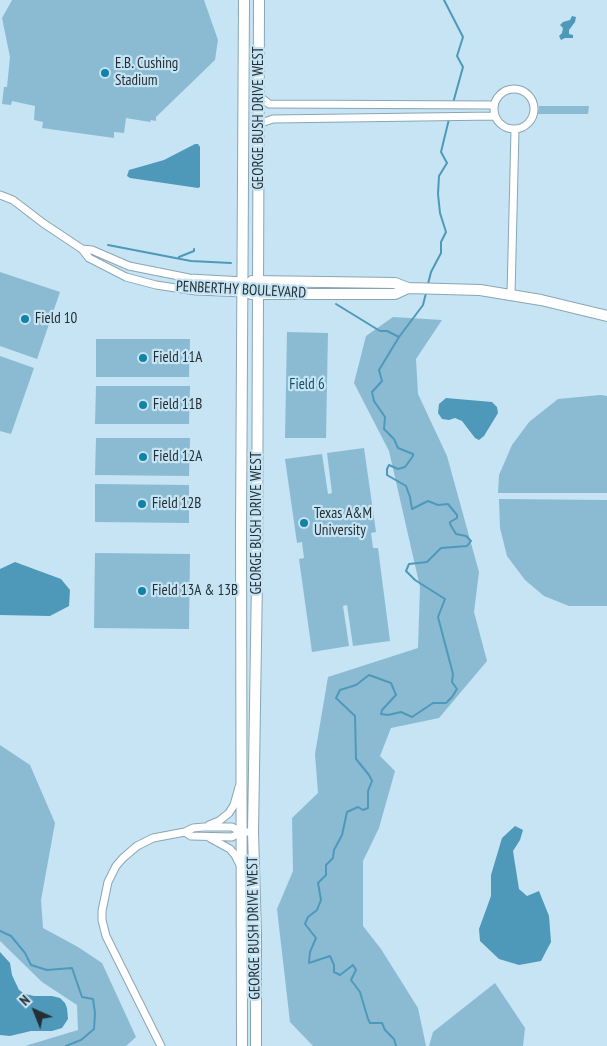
<!DOCTYPE html>
<style>
body{margin:0}
#map{position:relative;width:607px;height:1046px;overflow:hidden;background:#c6e4f3;font-family:"PT Sans Narrow",sans-serif}
canvas{display:block}
.north{position:absolute;left:10px;top:986px;width:50px;height:50px;-webkit-text-stroke:4px #c6e4f3;paint-order:stroke;rotate:316deg;font-size:14px;font-weight:700;line-height:20px;text-align:center;color:#242f35}
.north::after{content:'';display:block;margin:auto;width:18px;height:22px;background:#242f35;clip-path:polygon(50% 0,100% 100%,50% 72%,0 100%)}
</style>
<div id="map">
<canvas width="607" height="1046"></canvas>
<div class="north">N</div>
</div>
<script>
const context = document.querySelector('canvas').getContext('2d');
context.lineJoin = 'round';
function fillPath(path, color) {
  context.fillStyle = color;
  context.fill(path, 'evenodd');
}
function toPath(rows) {
  const path = new Path2D();
  for (const r of rows) {
    if (r.length === 3) {
      path.moveTo(r[0] + r[2], r[1]);
      path.arc(r[0], r[1], r[2], 0, 2 * Math.PI);
      continue;
    }
    path.moveTo(r[0], r[1]);
    for (let i = 2; i < r.length; i += 2) path.lineTo(r[i], r[i + 1]);
  }
  return path;
}
function strokePath(path, color, width, dash) {
  context.strokeStyle = color;
  context.lineWidth = width;
  context.lineCap = dash ? 'butt' : 'round';
  context.setLineDash(dash || []);
  context.stroke(path);
}
function label(font, color, halo, rows, align = 'center') {
  context.font = font + ' "PT Sans Narrow",sans-serif';
  context.lineWidth = 4.5;
  context.setLineDash([]);
  context.textBaseline = 'middle';
  context.strokeStyle = halo;
  context.fillStyle = color;
  for (const [text, x, y, turn = 0] of rows) {
    context.save();
    context.translate(x, y);
    context.rotate((+turn || 0) * Math.PI / 180);
    context.textAlign = isNaN(turn) ? turn : align;
    if (halo) context.strokeText(text, 0, 0);
    context.fillText(text, 0, 0);
    context.restore();
  }
}
fillPath(toPath([
 [12,0,204,0,218,40,215,60,156,117,156,121,151,120,150,122,126,118,124,133,114,132,114,138,42,128,43,122,34,120,35,106,12,101,11,105,2,104,4,87,7,87,10,57,2,18],
 [539,106,589,106,588,114,538,114],
 [0,272,60,292,37,359,0,346],
 [393,317,442,320,416,359,418,394,447,456,479,572,474,612,487,661,439,718,391,728,380,756,395,771,379,828,363,861,363,926,381,949,418,1008,426,1046,313,1046,290,1022,277,909,293,871,292,818,318,793,315,754,328,677,418,648,420,587,389,451,354,383,366,336],
 [287,332,328,333,326,438,285,438],
 [96,339,190,339,189,377,96,377],
 [0,356,34,368,11,434,0,431],
 [96,386,190,386,189,424,95,424],
 [600,395,607,396,607,493,498,493,499,475,512,445,529,422,558,399],
 [96,438,190,438,189,476,95,475],
 [364,448,376,532,371,533,373,548,378,548,390,641,353,646,347,605,343,606,349,646,312,652,299,559,304,558,302,542,297,543,285,459,322,454,328,494,332,493,327,453],
 [95,484,189,485,189,523,95,522],
 [499,499,607,500,607,606,569,606,544,596,525,580,507,556,500,528],
 [95,553,190,554,189,629,94,628],
 [0,745,30,765,55,823,41,900,43,928,78,947,102,963,136,1037,126,1046,25,1046,78,1030,77,1005,42,982,0,941],
 [495,983,525,1028,523,1046,429,1046,433,1032]
]), '#8abbd3');
fillPath(toPath([
 [572,16,576,17,575,22,569,30,569,34,573,35,573,38,565,38,561,40,559,36,562,33,563,28,560,25,563,22,570,20],
 [195,144,198,144,200,147,200,187,198,188,130,178,127,176,129,170,164,160],
 [446,398,492,402,497,407,498,413,484,436,479,440,475,438,462,421,455,418,449,420,442,419,438,413,439,404],
 [15,562,61,579,70,590,69,606,50,616,0,615,0,569],
 [515,826,523,830,520,840,513,851,519,889,527,896,539,891,549,916,551,942,541,961,519,965,499,959,480,941,479,929,491,896,491,875,502,838],
 [0,952,10,963,12,975,19,990,25,994,34,996,52,996,60,998,65,1003,67,1008,68,1019,62,1028,52,1031,31,1031,10,1036,0,1035]
]), '#4e99ba');
strokePath(toPath([
 [444,0,463,37,457,56,463,67,453,103],
 [108,245,191,261,231,263],
 [179,257,194,251,194,249],
 [428,284,431,272,441,253,441,242,446,232,440,213,438,194,439,176,447,163,441,152,449,119],
 [336,304,380,331,387,331,399,337],
 [0,931,11,936,25,953,31,965,47,970,72,968,82,997,93,999,95,1013,94,1029,81,1040,66,1046],
 [396,1046,394,1039,385,1030,382,1023,370,1023,368,1019,360,992,351,980,356,970,353,965,340,975,334,972,334,965,330,956,309,963,310,952,316,938,305,924,308,917,317,910,321,900,318,883,326,875,326,865,333,858,334,850,342,835,347,812,358,807,363,810,368,808,368,791,372,781,369,775,356,759,355,716,336,698,340,690,356,685,369,675,391,683,396,695,382,710,381,714,388,715,401,712,412,717,433,703,446,703,452,697,457,689,452,682,453,674,438,617,445,599,415,580,406,571,409,564,427,562,441,548,467,546,471,541,466,536,456,534,450,524,450,522,457,518,457,515,448,504,438,505,428,501,412,509,410,497,406,486,387,475,387,469,389,465,398,469,405,467,413,456,413,454,398,448,394,439,384,429,385,417,374,401,372,392,382,381,379,370,399,337,423,305,426,293]
]), '#4e99ba', 2);
const street = toPath([
 [514,109,20],
 [258,95,269,104,494,105],
 [258,124,273,119,495,116],
 [0,195,13,200,43,223,82,249,89,258,126,277,156,285,196,291,244,293],
 [82,249,92,250,129,266,189,278,244,281],
 [511,294,515,130],
 [209,825,219,821,229,813,234,805,239,787],
 [185,832,191,836,232,837,241,832],
 [210,838,230,849,235,855,240,865],
 [161,1046,106,936,102,920,102,911,108,882,116,866,123,858,137,846,153,838,185,832,193,828,204,827,232,827,241,832,253,832]
]);
const secondary = toPath([
 [252,281,395,283,408,288,480,290,541,300,607,316],
 [251,294,395,294,408,288],
 [242,1046,241,531,244,0],
 [256,1046,256,935,253,832,257,580,259,0]
]);
strokePath(street, '#89a6b4', 9);
strokePath(secondary, '#89a6b4', 12);
strokePath(street, '#fff', 7);
strokePath(secondary, '#fff', 10);
for (const [x, y, r, color] of [
 [105,73,5,"#1282a9"],
 [25,319,5,"#1282a9"],
 [143,358,5,"#1282a9"],
 [143,405,5,"#1282a9"],
 [143,457,5,"#1282a9"],
 [142,504,5,"#1282a9"],
 [304,523,5,"#1282a9"],
 [142,591,5,"#1282a9"]
]) {
  const dot = new Path2D();
  dot.arc(x, y, r, 0, 2 * Math.PI);
  context.fillStyle = color;
  context.fill(dot);
  strokePath(dot, '#c6e4f3', 2);
}
label('15px', '#242f35', '#c6e4f3', [
 ["E.B. Cushing",115,64],
 ["Stadium",115,81],
 ["Field 10",35,319],
 ["Field 11A",153,358],
 ["Field 11B",153,405],
 ["Field 12A",153,457],
 ["Field 12B",152,504],
 ["Texas A&M",314,514],
 ["University",314,531],
 ["Field 13A & 13B",152,591]
], 'left');
label('15px', '#242f35', '#c6e4f3', [
 ["GEORGE BUSH DRIVE WEST",259,118,-90],
 ["PENBERTHY BOULEVARD",241,290,3],
 ["GEORGE BUSH DRIVE WEST",257,523,-90],
 ["GEORGE BUSH DRIVE WEST",254,928,-91]
]);
label('15px', '#135067', '#c6e4f3', [
 ["Field 6",307,385]
]);
</script>
